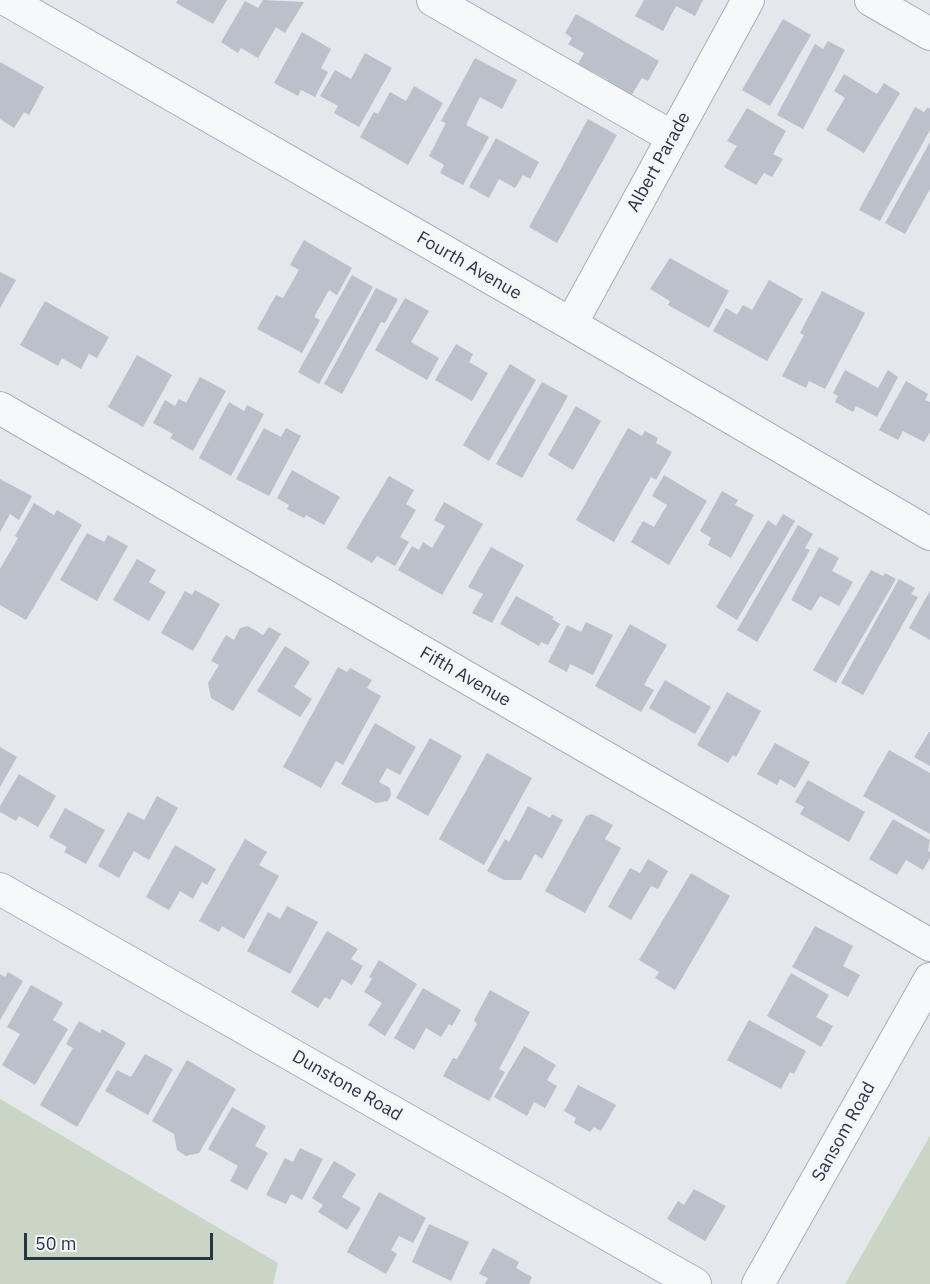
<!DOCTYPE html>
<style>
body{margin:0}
#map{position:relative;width:930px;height:1284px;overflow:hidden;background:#e4e7ec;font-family:"IBM Plex Sans",sans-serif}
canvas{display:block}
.scale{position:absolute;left:24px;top:1233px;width:189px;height:27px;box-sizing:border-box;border:3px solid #2b3445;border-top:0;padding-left:8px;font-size:18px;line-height:21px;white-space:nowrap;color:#2b3445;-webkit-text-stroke:4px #f4f6f9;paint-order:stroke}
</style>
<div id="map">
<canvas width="930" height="1284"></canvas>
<div class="scale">50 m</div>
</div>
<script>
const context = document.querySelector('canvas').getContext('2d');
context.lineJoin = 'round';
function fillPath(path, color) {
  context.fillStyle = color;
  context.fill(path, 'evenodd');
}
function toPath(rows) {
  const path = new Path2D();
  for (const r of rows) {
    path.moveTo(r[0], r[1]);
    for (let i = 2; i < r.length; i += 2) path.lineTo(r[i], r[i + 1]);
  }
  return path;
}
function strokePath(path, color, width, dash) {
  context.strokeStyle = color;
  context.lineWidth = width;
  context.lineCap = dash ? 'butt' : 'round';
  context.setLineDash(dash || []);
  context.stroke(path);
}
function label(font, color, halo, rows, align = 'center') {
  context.font = font + ' "IBM Plex Sans",sans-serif';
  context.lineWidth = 6;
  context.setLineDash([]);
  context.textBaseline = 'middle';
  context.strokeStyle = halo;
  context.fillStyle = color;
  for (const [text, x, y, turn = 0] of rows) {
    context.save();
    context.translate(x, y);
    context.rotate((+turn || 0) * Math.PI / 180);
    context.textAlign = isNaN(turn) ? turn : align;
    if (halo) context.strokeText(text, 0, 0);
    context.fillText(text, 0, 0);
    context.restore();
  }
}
fillPath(toPath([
 [0,1099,278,1263,273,1284,0,1284],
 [930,1136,930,1284,844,1284,845,1284]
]), '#c9d6c5');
fillPath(toPath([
 [178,0,227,0,213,24,176,3],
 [263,0,304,2,285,33,276,27,258,58,241,48,238,53,221,42,245,1,258,8],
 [644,0,703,0,695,16,676,6,663,31,635,16],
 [576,14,659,61,648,81,642,78,628,101,604,88,608,80,578,64,584,53,568,44,572,38,565,33],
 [783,19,811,35,770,106,742,90],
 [302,32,331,49,321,68,328,72,315,97,301,90,298,96,274,83],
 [828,41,845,50,803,129,777,115,815,44,823,49],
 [365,53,392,68,359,127,334,113,338,106,320,96,335,70,351,79],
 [475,58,517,80,502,109,480,97,466,125,489,137,463,185,440,173,444,165,429,156,446,123,441,121],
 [0,62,44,87,29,115,24,112,14,128,0,119],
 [844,74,877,94,884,83,900,93,864,153,826,130,845,98,834,91],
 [414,86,443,103,408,165,360,137,374,112,378,114,390,92,406,101],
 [915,107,924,112,928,107,930,109,930,130,880,221,859,210],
 [747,108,786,131,773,154,783,159,772,177,764,173,756,185,724,167,737,146,727,141],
 [588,119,617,135,557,243,529,227],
 [496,138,539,162,530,179,523,175,515,188,499,179,489,198,469,187],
 [930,142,930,189,905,234,885,223],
 [304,240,352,268,337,295,329,290,314,317,320,320,302,353,257,329,276,295,283,298,299,270,290,265],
 [670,258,729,291,709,328,668,305,670,301,650,289],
 [0,272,16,280,0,308],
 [352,275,373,287,319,384,298,372],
 [769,280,803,299,767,361,713,331,726,308,737,315,743,305,752,310],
 [376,288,398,299,385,323,381,322,342,394,324,384],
 [822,291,865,313,825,389,809,381,806,388,782,376,804,335,800,333],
 [405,298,429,311,411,342,439,358,427,380,375,350],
 [45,301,109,337,97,358,89,354,81,369,62,358,58,366,20,345],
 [456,344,473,354,469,362,488,373,472,401,435,380],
 [137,355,172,375,143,427,108,407],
 [510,364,536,380,489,461,463,445],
 [845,370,878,388,888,370,898,377,877,417,856,406,853,412,835,402,838,396,833,393],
 [200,377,226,391,193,451,170,438,173,434,153,423,165,400,175,406,179,399,186,403],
 [906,381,928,394,925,400,930,402,930,432,924,442,903,431,898,440,879,430],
 [542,382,568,396,522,478,496,464],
 [229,402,244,411,247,405,264,414,231,476,199,458],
 [576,406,601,421,573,470,548,455],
 [264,428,281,437,286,428,301,436,269,496,236,479],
 [628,428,642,436,645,431,658,438,656,443,672,452,656,480,651,477,614,542,576,520],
 [292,470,340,497,324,525,306,515,304,518,287,509,289,505,277,498],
 [664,475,707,501,669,565,631,542,643,521,654,527,667,505,652,496],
 [389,476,414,490,406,504,416,510,400,537,409,542,395,566,377,556,372,563,346,548],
 [0,479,32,496,19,520,10,514,0,532],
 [722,491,738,500,735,505,754,515,731,558,708,545,711,538,700,531],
 [444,502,483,524,442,595,398,570,412,546,419,550,423,542,432,548,445,526,434,520],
 [34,503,54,515,57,510,82,525,26,620,0,605,0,569,18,538,15,536],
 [783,514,795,521,737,620,716,607,768,520,776,526],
 [798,525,813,534,805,548,810,550,757,642,737,630],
 [87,533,104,542,108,535,128,546,97,601,60,580],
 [491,547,524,565,492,623,472,613,483,594,468,587],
 [819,547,839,558,832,571,853,582,839,606,820,596,811,611,791,600],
 [137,559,156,570,149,582,166,592,149,621,113,600],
 [871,570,883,576,885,573,896,579,836,683,813,670],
 [899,579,915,588,911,594,918,597,863,695,841,683],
 [195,590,220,604,193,651,161,633,185,591,192,595],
 [930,591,930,640,909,628],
 [516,596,554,617,552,619,560,624,548,645,541,642,539,646,500,624],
 [586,622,613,635,593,675,570,664,567,672,548,662,567,625,581,632],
 [630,624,667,645,644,685,654,690,641,712,595,686],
 [248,626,263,635,269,627,281,634,233,711,211,698,208,683,219,665,211,661,226,635,234,640,240,628],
 [285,646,310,662,294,687,312,699,300,717,257,691],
 [338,667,347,672,350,668,372,680,367,688,381,696,343,765,336,761,321,788,283,767],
 [665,680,711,707,695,734,649,708],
 [727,692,761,711,736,757,733,755,728,763,697,745],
 [375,723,416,747,400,775,387,768,379,782,390,788,391,795,388,801,376,803,341,784],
 [929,732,930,732,930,766,914,757],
 [430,738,462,756,428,816,396,798],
 [775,743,810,762,795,788,780,779,777,785,757,774],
 [0,747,17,757,0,787],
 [889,750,930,773,930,834,863,796],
 [487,753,532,778,484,865,439,839],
 [19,774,56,796,38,827,19,816,16,821,0,812,0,806],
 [808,780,865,812,849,842,800,814,804,807,795,802],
 [157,796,178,808,149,860,134,851,119,878,98,866,128,812,144,820],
 [528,806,550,818,552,814,563,820,542,859,535,854,521,880,504,880,487,871,505,839,509,842],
 [65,808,105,830,86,864,64,852,67,847,49,837],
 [592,814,613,825,605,839,621,848,585,913,545,891,586,816],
 [893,819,930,840,928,851,930,852,930,858,923,870,906,860,897,875,869,859],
 [245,839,267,852,259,865,279,876,244,939,222,926,219,932,199,921],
 [175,845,216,869,207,885,202,882,193,899,180,891,169,910,146,897],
 [648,859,668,871,658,889,651,886,631,920,608,907,630,868,640,873],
 [691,873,730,896,675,990,655,978,659,972,639,960],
 [287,906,318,922,290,974,247,951,268,912,280,919],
 [815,926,853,946,843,966,860,975,848,997,792,967],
 [327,931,358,949,351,959,363,966,352,985,342,979,330,1000,325,997,318,1008,291,992],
 [379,960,417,984,385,1036,368,1025,382,1003,364,992,372,979,369,977],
 [8,972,23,981,0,1020,0,974,5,977],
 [791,973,829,995,816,1017,833,1026,821,1047,767,1016],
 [31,985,63,1003,53,1020,68,1029,35,1085,2,1065,20,1034,7,1027],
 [423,988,461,1010,452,1026,449,1024,441,1037,426,1028,414,1050,394,1038],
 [490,990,530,1012,499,1069,505,1072,489,1101,443,1076,453,1058,457,1059,477,1024,474,1020],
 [749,1020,806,1051,794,1074,790,1072,781,1089,727,1060],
 [79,1021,100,1033,102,1029,126,1043,77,1127,40,1105,73,1048,66,1044],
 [524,1046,556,1065,547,1080,557,1086,545,1108,534,1102,527,1116,494,1097],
 [145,1054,173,1069,148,1115,105,1091,117,1070,131,1077],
 [187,1060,236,1089,199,1153,186,1156,177,1150,174,1134,152,1121],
 [578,1085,616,1105,601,1131,594,1127,590,1132,574,1123,576,1118,564,1111],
 [232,1107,266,1126,255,1146,268,1153,247,1190,230,1181,238,1166,208,1149],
 [300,1148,323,1159,302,1200,291,1194,286,1204,266,1195,285,1158,293,1162],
 [334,1161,356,1174,342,1197,361,1208,347,1230,318,1212,323,1205,312,1198],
 [694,1189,726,1206,705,1241,667,1219,678,1201,684,1205],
 [379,1192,426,1218,413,1243,399,1236,391,1250,397,1254,386,1274,347,1252],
 [429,1224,469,1242,451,1281,412,1262],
 [493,1248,519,1262,516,1268,532,1277,529,1284,485,1284,488,1278,479,1274]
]), '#bbc0ca');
const minor = toPath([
 [7,0,571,324,930,534],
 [433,0,672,137],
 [871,0,930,34],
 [571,324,748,0],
 [0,408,930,945],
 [0,889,695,1284],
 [758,1284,930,979]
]);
strokePath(minor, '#a9aeb7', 34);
strokePath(minor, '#f7f8fa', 32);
label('18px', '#2b3445', '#f4f6f9', [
 ["Albert Parade",659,162,-61],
 ["Fourth Avenue",469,266,30],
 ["Fifth Avenue",465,677,30],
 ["Dunstone Road",347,1086,30],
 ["Sansom Road",844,1132,-61]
]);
</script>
